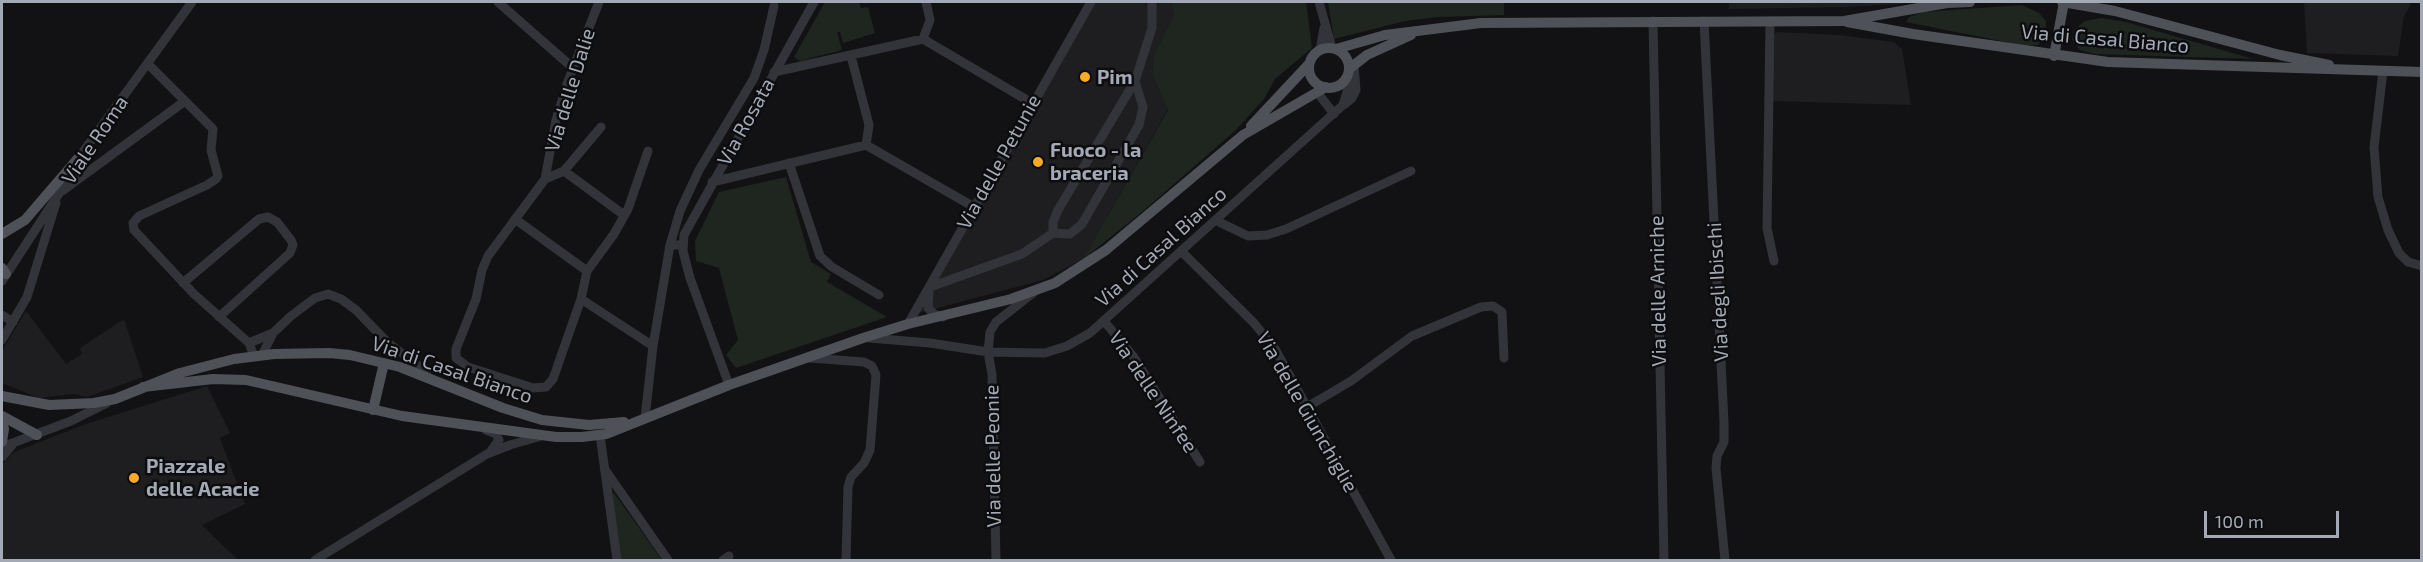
<!DOCTYPE html>
<style>
body{margin:0}
#map{position:relative;width:2423px;height:562px;overflow:hidden;background:#121214;font-family:"Exo 2",sans-serif}
canvas{display:block}
.frame{position:absolute;inset:0;border:3px solid #a3a9b5;pointer-events:none}
.scale{position:absolute;left:2204px;top:511px;width:135px;height:27px;box-sizing:border-box;border:3px solid #a3a9b5;border-top:0;padding-left:8px;font-size:18px;line-height:21px;white-space:nowrap;color:#a3a9b5;-webkit-text-stroke:4px #0d0d0f;paint-order:stroke}
</style>
<div id="map">
<canvas width="2423" height="562"></canvas>
<div class="frame"></div>
<div class="scale">100 m</div>
</div>
<script>
const context = document.querySelector('canvas').getContext('2d');
context.lineJoin = 'round';
function fillPath(path, color) {
  context.fillStyle = color;
  context.fill(path, 'evenodd');
}
function toPath(rows) {
  const path = new Path2D();
  for (const r of rows) {
    if (r.length === 3) {
      path.moveTo(r[0] + r[2], r[1]);
      path.arc(r[0], r[1], r[2], 0, 2 * Math.PI);
      continue;
    }
    path.moveTo(r[0], r[1]);
    for (let i = 2; i < r.length; i += 2) path.lineTo(r[i], r[i + 1]);
  }
  return path;
}
function strokePath(path, color, width, dash) {
  context.strokeStyle = color;
  context.lineWidth = width;
  context.lineCap = dash ? 'butt' : 'round';
  context.setLineDash(dash || []);
  context.stroke(path);
}
function label(font, color, halo, rows, align = 'center') {
  context.font = font + ' "Exo 2",sans-serif';
  context.lineWidth = 5;
  context.setLineDash([]);
  context.textBaseline = 'middle';
  context.strokeStyle = halo;
  context.fillStyle = color;
  for (const [text, x, y, turn = 0] of rows) {
    context.save();
    context.translate(x, y);
    context.rotate((+turn || 0) * Math.PI / 180);
    context.textAlign = isNaN(turn) ? turn : align;
    if (halo) context.strokeText(text, 0, 0);
    context.fillText(text, 0, 0);
    context.restore();
  }
}
fillPath(toPath([
 [1095,2,1171,2,1174,15,1154,54,1152,73,1168,109,1083,259,1043,280,915,314],
 [1729,2,1902,2,1901,4,1845,7,1729,9],
 [2304,2,2410,2,2410,6,2404,16,2398,56,2307,53],
 [1776,32,1839,35,1894,42,1902,49,1911,105,1770,101,1774,35],
 [26,311,66,364,82,354,80,348,124,319,143,377,87,397,74,394,39,398,2,383,2,351],
 [207,386,230,433,220,438,245,504,202,525,238,560,2,560,2,464,14,452,86,424]
]), '#1e1e21');
fillPath(toPath([
 [825,2,859,2,861,8,868,7,875,33,843,43,840,32,837,32,842,50,800,61,794,57],
 [1171,2,1306,2,1312,48,1275,79,1264,99,1236,130,1142,212,1083,259,1168,110,1152,73,1154,54,1174,15],
 [1328,2,1504,2,1504,15,1439,17,1405,21,1334,39],
 [2022,5,2039,13,2046,21,2045,36,2038,45,2021,45,1906,22,1909,17,1924,12],
 [2101,18,2126,22,2253,59,2095,54,2080,50,2072,40,2074,30,2085,21],
 [786,177,811,262,831,274,827,282,887,317,736,368,726,355,738,340,719,268,696,261,695,241,719,192],
 [614,493,662,560,619,560,611,496]
]), '#1e261f');
strokePath(toPath([
 [498,2,573,68],
 [1319,2,1332,48],
 [1653,21,1664,560],
 [1704,21,1724,422,1724,442,1717,456,1716,468,1725,560],
 [1770,21,1767,228,1774,261],
 [923,39,930,20,926,2],
 [1320,50,1324,28],
 [851,56,869,125,866,145],
 [148,64,213,129,211,150,218,176,216,179,207,185,139,216,133,223,134,230,194,294,249,343,254,356],
 [2383,71,2374,147,2378,197,2388,230,2399,253,2408,262,2422,266],
 [774,72,923,39,1032,103],
 [1317,92,1334,114],
 [1345,104,1352,98,1356,90,1354,65],
 [789,163,820,256,832,267,879,295],
 [564,171,624,215],
 [545,179,556,120,567,84,599,2],
 [712,182,866,145,974,207],
 [62,191,185,101],
 [515,219,587,271,581,299,653,346],
 [1217,221,1248,236,1267,235,1286,229,1411,171],
 [1053,233,1053,222,1058,210,1135,81,1152,28,1152,2],
 [1053,233,1070,234,1082,224,1139,125,1143,107,1135,81],
 [683,245,670,245,680,211,699,170,754,78,764,50,774,6],
 [1181,251,1254,323,1275,349,1391,560],
 [587,271,614,234,628,209,648,151],
 [2,281,58,195,80,156,192,2],
 [183,283,259,219,268,217,277,222,291,240,293,245,290,253,219,317],
 [930,287,1022,254,1053,233],
 [929,292,928,308,934,314,943,317],
 [581,299,553,379,546,387,533,388,468,367,456,358,456,349,476,299,482,270,488,256,545,179,564,171,601,127],
 [2,315,13,322],
 [1104,321,1133,356,1200,462],
 [908,324,1091,2],
 [869,338,930,343,988,352,990,332,996,322,1033,293],
 [2,340,27,297,56,203],
 [249,343,273,333],
 [262,355,273,333,291,316,315,298,328,294,341,299,356,310,387,342,420,367,428,377],
 [810,358,864,362,872,366,876,375,870,450,864,463,851,477,848,487,846,560],
 [729,385,690,278,683,251,684,235,814,2],
 [1307,407,1351,381,1412,336,1481,307,1493,306,1502,312,1504,358],
 [645,418,653,346,670,245],
 [486,430,496,434,499,440,491,451],
 [600,435,617,560],
 [2,447,71,421,107,403],
 [2,457,13,444],
 [606,471,668,560],
 [315,560,487,454,510,445,541,436],
 [723,560,729,556],
 [996,560,992,374,988,352,1045,353,1067,346,1090,333,1343,105,1347,92,1347,77]
]), '#333439', 9);
strokePath(toPath([
 [2062,2,2115,11,2280,55,2329,65],
 [1847,22,1913,34,2108,62,2422,72],
 [1329,68,20],
 [1336,49,1385,35,1481,23,1844,21,1947,3,1970,2],
 [2054,56,2064,2],
 [1349,69,1367,55,1411,35],
 [1251,126,1309,64],
 [2,234,25,220,80,156],
 [2,268,6,274],
 [143,387,213,379,246,380,402,416,556,437,582,437,606,434,729,385,863,338,908,324,1011,299,1055,283,1106,250,1243,135,1326,87],
 [2,396,49,405,94,403,115,399,180,373,234,359,274,354,329,353,350,355,400,367,503,408,542,420,589,425,624,422],
 [373,410,384,363],
 [2,416,37,435],
 [2,420,4,429,2,442]
]), '#4f5158', 10);
for (const [x, y, r, color] of [
 [1085,77,6,"#f8ab26"],
 [1038,162,6,"#f8ab26"],
 [134,478,6,"#f8ab26"]
]) {
  const dot = new Path2D();
  dot.arc(x, y, r, 0, 2 * Math.PI);
  context.fillStyle = color;
  context.fill(dot);
  strokePath(dot, '#0d0d0f', 2);
}
label('20px', '#a3a9b5', '#0d0d0f', [
 ["Via di Casal Bianco",2105,39,5],
 ["Via delle Dalie",570,90,-73],
 ["Via Rosata",746,122,-61],
 ["Viale Roma",95,140,-56],
 ["Via delle Petunie",999,162,-61],
 ["Via di Casal Bianco",1161,247,-42],
 ["Via delle Arniche",1658,291,-91],
 ["Via degli Ibischi",1718,292,-93],
 ["Via di Casal Bianco",452,370,19],
 ["Via delle Ninfee",1153,392,56],
 ["Via delle Giunchiglie",1307,412,60],
 ["Via delle Peonie",993,456,-91]
]);
label('bold 20px', '#a3a9b5', '#0d0d0f', [
 ["Pim",1097,77],
 ["Fuoco - la",1050,150],
 ["braceria",1050,173],
 ["Piazzale",146,466],
 ["delle Acacie",146,489]
], 'left');
</script>
